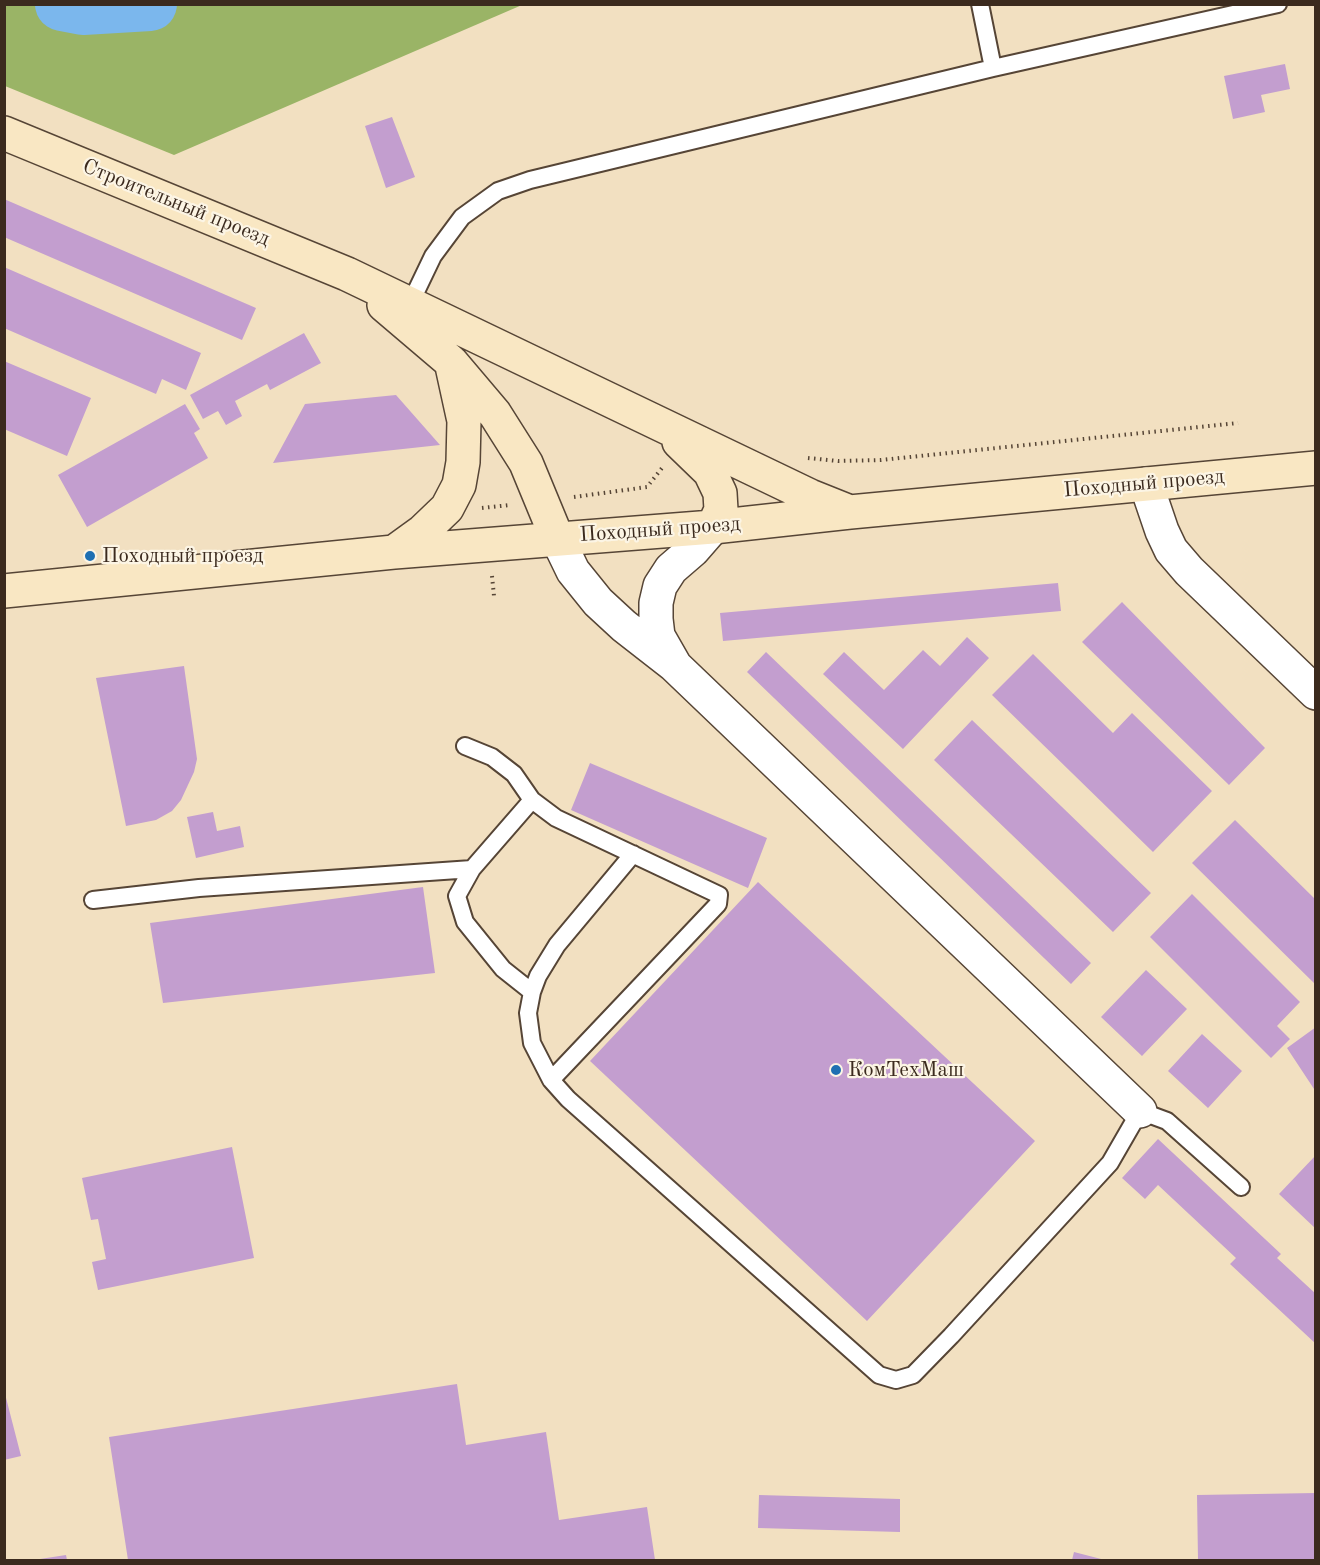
<!DOCTYPE html>
<meta charset="utf-8">
<style>
body{margin:0}
#map{position:relative;width:1320px;height:1565px;overflow:hidden;background:#f2e0c1;font-family:"Old Standard TT",serif}
canvas{display:block}
.frame{position:absolute;inset:0;border:6px solid #3b2a1e;pointer-events:none}
</style>
<div id="map">
<canvas width="1320" height="1565"></canvas>
<div class="frame"></div>
</div>
<script>
const context = document.querySelector('canvas').getContext('2d');
context.lineJoin = 'round';
function fillPath(path, color) {
  context.fillStyle = color;
  context.fill(path, 'evenodd');
}
function toPath(rows) {
  const path = new Path2D();
  for (const r of rows) {
    path.moveTo(r[0], r[1]);
    for (let i = 2; i < r.length; i += 2) path.lineTo(r[i], r[i + 1]);
  }
  return path;
}
function strokePath(path, color, width, dash) {
  context.strokeStyle = color;
  context.lineWidth = width;
  context.lineCap = dash ? 'butt' : 'round';
  context.setLineDash(dash || []);
  context.stroke(path);
}
function label(font, color, halo, rows, align = 'center') {
  context.font = font + ' "Old Standard TT",serif';
  context.lineWidth = 4.5;
  context.setLineDash([]);
  context.textBaseline = 'middle';
  context.strokeStyle = halo;
  context.fillStyle = color;
  for (const [text, x, y, turn = 0] of rows) {
    context.save();
    context.translate(x, y);
    context.rotate((+turn || 0) * Math.PI / 180);
    context.textAlign = isNaN(turn) ? turn : align;
    if (halo) context.strokeText(text, 0, 0);
    context.fillText(text, 0, 0);
    context.restore();
  }
}
fillPath(toPath([
 [4,5,5,4,522,5,174,155,5,86]
]), '#9ab466');
strokePath(toPath([
 [62,4,83,8,150,4]
]), '#7bb7ed', 54);
fillPath(toPath([
 [1285,64,1290,89,1261,95,1265,112,1233,119,1224,76],
 [392,117,415,177,386,188,365,126],
 [4,199,256,308,242,340,4,237],
 [4,267,201,353,186,390,162,379,156,394,4,328],
 [304,333,321,363,270,390,267,384,235,401,242,416,226,425,218,411,203,419,190,395],
 [4,361,91,398,67,456,4,429],
 [396,395,440,445,273,463,305,404],
 [185,404,200,429,194,433,208,458,87,527,58,475],
 [1058,583,1061,611,723,641,720,613],
 [1122,602,1265,748,1229,785,1082,642],
 [967,637,989,658,903,749,823,674,844,652,884,690,923,650,940,666],
 [766,652,1091,963,1071,984,747,672],
 [1033,654,1113,733,1132,713,1212,791,1153,852,992,695],
 [184,666,197,759,194,772,181,800,172,811,156,820,126,826,96,678],
 [972,720,1151,893,1113,932,934,760],
 [590,763,767,838,748,888,571,810],
 [213,812,217,831,240,826,244,847,196,858,187,817],
 [1235,820,1316,900,1316,985,1192,863],
 [758,882,1035,1141,867,1321,590,1061],
 [423,887,435,973,163,1003,150,923],
 [1192,894,1300,1002,1277,1026,1290,1039,1271,1058,1150,937],
 [1146,970,1187,1009,1142,1056,1101,1017],
 [1316,1027,1316,1092,1287,1048],
 [1202,1034,1242,1071,1208,1108,1168,1071],
 [1158,1139,1281,1254,1277,1258,1316,1294,1316,1344,1230,1264,1236,1258,1158,1185,1145,1199,1122,1178],
 [232,1147,254,1258,98,1290,92,1262,106,1259,98,1219,91,1220,82,1178],
 [1316,1155,1316,1229,1279,1194],
 [457,1384,466,1445,546,1432,559,1520,647,1507,655,1560,128,1560,109,1437],
 [4,1390,21,1456,4,1460],
 [1316,1493,1316,1560,1198,1560,1197,1495],
 [759,1495,900,1499,900,1532,758,1528],
 [1074,1552,1105,1560,1072,1560],
 [66,1555,67,1560,40,1560,40,1559]
]), '#c39ecf');
const lane = toPath([
 [980,4,993,68],
 [410,304,433,256,462,217,498,191,530,180,993,68,1278,4],
 [465,746,492,757,514,774,532,800,556,818,719,895,718,904,551,1080],
 [532,800,472,869,457,896,465,922,503,969,532,992],
 [633,854,557,945,538,976,532,992,528,1013,532,1043,551,1080,568,1099,879,1375,896,1380,913,1375,951,1336,1110,1163,1140,1111,1167,1121,1241,1187],
 [93,900,199,888,472,869]
]);
const street = toPath([
 [1146,484,1162,531,1171,550,1189,571,1316,693],
 [557,538,573,571,598,602,624,626,674,665,1140,1111],
 [674,664,658,636,656,619,656,603,660,586,671,569,693,550,713,527]
]);
const secondary = toPath([
 [4,133,347,274,810,496,845,510],
 [384,305,451,362,495,414,526,463,557,538],
 [679,442,710,472,720,493,721,510,713,527],
 [394,552,423,531,447,508,459,485,463,462,464,421,452,366],
 [4,591,394,552,713,527,850,512,1316,468]
]);
strokePath(lane, '#564536', 20);
strokePath(street, '#564536', 36);
strokePath(secondary, '#564536', 36);
strokePath(toPath([
 [808,458,838,461,881,460,1238,423],
 [574,497,647,487,662,468],
 [482,508,510,505],
 [492,576,494,596]
]), '#564536', 4, [1.5, 4.5]);
strokePath(lane, '#fff', 16);
strokePath(street, '#fff', 33);
strokePath(secondary, '#f9e7c3', 33);
for (const [x, y, r, color] of [
 [90,556,6,"#1f6fb2"],
 [836,1070,6,"#1f6fb2"]
]) {
  const dot = new Path2D();
  dot.arc(x, y, r, 0, 2 * Math.PI);
  context.fillStyle = color;
  context.fill(dot);
  strokePath(dot, '#fcf5e5', 2);
}
label('21px', '#3b2a1e', '#fcf5e5', [
 ["Строительный проезд",176,203,22],
 ["Походный проезд",1144,484,-5],
 ["Походный проезд",660,530,-4]
]);
label('21px', '#3b2a1e', '#fcf5e5', [
 ["Походный проезд",102,556],
 ["КомТехМаш",848,1070]
], 'left');
</script>
